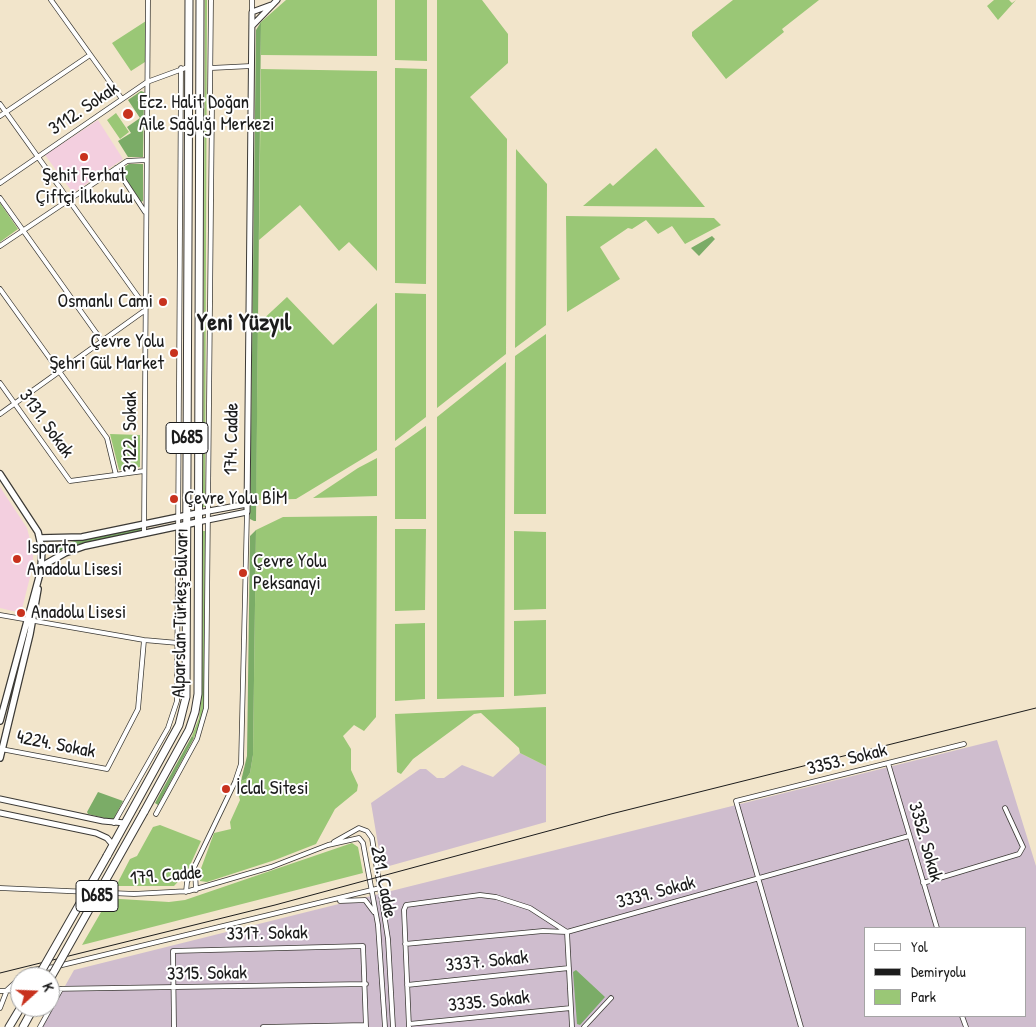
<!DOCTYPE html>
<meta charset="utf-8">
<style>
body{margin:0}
#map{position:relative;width:1036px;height:1027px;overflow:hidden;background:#f2e5cb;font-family:"Patrick Hand",sans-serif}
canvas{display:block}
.legend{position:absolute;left:864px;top:927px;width:162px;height:90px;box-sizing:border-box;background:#fff;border:1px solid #a4a4a4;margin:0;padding:6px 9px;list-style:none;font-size:15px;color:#1c1c1c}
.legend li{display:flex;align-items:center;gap:10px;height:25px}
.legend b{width:25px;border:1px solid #a4a4a4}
.north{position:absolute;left:10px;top:967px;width:50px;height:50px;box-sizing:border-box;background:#fff;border:1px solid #a4a4a4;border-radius:50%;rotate:70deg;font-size:14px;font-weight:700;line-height:20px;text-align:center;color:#1c1c1c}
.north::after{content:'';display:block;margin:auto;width:18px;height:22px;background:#c8321e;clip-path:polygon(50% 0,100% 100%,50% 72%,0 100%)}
</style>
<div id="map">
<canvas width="1036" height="1027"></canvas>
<ul class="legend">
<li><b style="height:6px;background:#fff"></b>Yol</li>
<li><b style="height:6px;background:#1c1c1c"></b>Demiryolu</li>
<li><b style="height:14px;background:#9ac776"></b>Park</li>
</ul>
<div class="north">K</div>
</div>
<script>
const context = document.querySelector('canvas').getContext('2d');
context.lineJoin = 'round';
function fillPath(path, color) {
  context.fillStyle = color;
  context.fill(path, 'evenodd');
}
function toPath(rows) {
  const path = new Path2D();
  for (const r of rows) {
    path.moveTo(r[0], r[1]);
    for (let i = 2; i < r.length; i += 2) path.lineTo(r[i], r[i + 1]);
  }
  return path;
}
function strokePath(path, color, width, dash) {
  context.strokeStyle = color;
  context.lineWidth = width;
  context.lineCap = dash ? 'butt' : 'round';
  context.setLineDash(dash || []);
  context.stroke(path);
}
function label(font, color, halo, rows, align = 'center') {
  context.font = font + ' "Patrick Hand",sans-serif';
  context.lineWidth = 4;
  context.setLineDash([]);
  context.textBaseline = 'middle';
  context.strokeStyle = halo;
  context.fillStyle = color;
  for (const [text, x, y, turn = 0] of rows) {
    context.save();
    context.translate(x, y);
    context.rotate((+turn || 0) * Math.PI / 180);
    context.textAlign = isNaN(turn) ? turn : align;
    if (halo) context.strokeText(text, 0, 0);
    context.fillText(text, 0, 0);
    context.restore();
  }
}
fillPath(toPath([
 [98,120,123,159,73,193,45,155],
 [0,487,27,528,33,552,33,565,21,613,0,608]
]), '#f3cfdf');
fillPath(toPath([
 [997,740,1036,866,1036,1027,42,1027,74,970],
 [865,928,1025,928,1025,1016,865,1016],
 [520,753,546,766,546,822,382,868,371,803,420,769,426,769,437,778,444,778,462,765,493,777]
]), '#cfbdce');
fillPath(toPath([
 [205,0,207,0,205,507,203,507],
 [286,0,377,0,377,56,261,55,261,22],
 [395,0,427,0,427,61,395,60],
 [437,0,482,0,508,34,508,63,470,97,507,139,506,354,437,408],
 [733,0,819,0,782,29,784,32,726,79,692,36,692,32],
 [994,0,1009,0,1012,3,1016,0,998,20,987,6],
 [146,21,145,62,131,71,112,43],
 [395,68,427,69,426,284,395,283],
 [261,69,377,71,377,271,349,242,339,251,300,205,259,240],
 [116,113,129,132,120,139,107,120],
 [656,148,705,207,583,206,610,183,613,186],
 [516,149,547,184,546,325,515,348],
 [0,203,18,229,0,242],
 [566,216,714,218,721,225,685,244,672,226,658,234,646,220,632,229,628,228,600,247,620,279,567,312],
 [395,293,426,294,426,417,395,441],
 [287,297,333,345,377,303,377,450,296,499,256,500,258,324],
 [546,334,546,514,514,514,515,356],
 [506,362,504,697,437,699,437,417],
 [426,426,426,519,395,519,395,448],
 [110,434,140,435,140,467,119,470],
 [377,458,377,496,313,498,358,468],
 [377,516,376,717,364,731,354,725,343,736,351,749,351,770,358,785,357,791,335,809,316,844,275,860,207,882,200,881,199,874,214,833,231,829,230,822,240,800,237,790,241,781,246,779,250,773,253,755,256,530,283,517],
 [395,529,426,529,425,610,395,611],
 [203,531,205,531,204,696,203,715,194,738,192,736,199,718,202,696],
 [514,531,546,532,546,609,514,610],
 [546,620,546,694,514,696,514,621],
 [425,623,425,699,395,701,395,624],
 [546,707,546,766,520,753,519,748,481,713,474,714,413,759,401,774,397,772,395,714],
 [160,825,201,841,187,872,174,886,116,886,130,859,137,856,153,827],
 [352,843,358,847,363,873,82,945,104,907,104,898,169,902,185,900]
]), '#9ac776');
fillPath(toPath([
 [261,22,256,521,254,521,250,519,256,30],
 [141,91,144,92,143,157,128,157,118,141,131,133,127,127,140,118,128,100],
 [129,164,143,164,143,201,141,202,120,170],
 [712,236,715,239,699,256,691,248],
 [141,528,141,531,83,543,53,554,50,546],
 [256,530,253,755,250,773,246,779,241,781,247,756,250,536],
 [192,736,194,738,158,805,155,803],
 [98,792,123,801,113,820,88,814,87,812],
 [576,970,605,997,580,1025,577,1024,573,972]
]), '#7bac67');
const minor = toPath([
 [51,0,122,99],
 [252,12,252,0],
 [211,68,251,66],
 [210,96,211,0],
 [0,104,144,305],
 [0,116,90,55],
 [116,168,145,212],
 [0,183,147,82,188,67],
 [0,198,102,341],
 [0,246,127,161,146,160],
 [0,289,107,438,116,475],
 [0,383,70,481,144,471],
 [0,414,144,311],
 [144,533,148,0],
 [0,615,144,640,178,643],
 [1,749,107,769,138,709,144,640],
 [888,763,937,928],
 [156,814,197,739,206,708,212,102,210,96,210,106],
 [114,823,168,728,177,701,181,68],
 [334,842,359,828,367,831,372,838,388,939,393,1027],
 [195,871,196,890],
 [923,883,1019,854,1023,847,1005,808],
 [0,888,134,894,189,891,271,867,328,845,359,838,363,843,378,925,385,1027],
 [186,892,187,882,235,782,241,764,247,512],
 [340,901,365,900,374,912],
 [405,944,543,931,567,932,909,836],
 [21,977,31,970,54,967,380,888],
 [407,985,569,968],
 [50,989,366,984],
 [0,991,20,990],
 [0,1008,7,990,20,978],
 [962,1016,966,1027],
 [409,1024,571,1008],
 [40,1027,61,989],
 [174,1027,173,951,363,946,366,1027],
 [263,1027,366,1025],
 [409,1027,404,910,406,905,480,895,496,897,530,908,567,932,572,1027],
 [584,1027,611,998],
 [801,1027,736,801,964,744]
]);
const tertiary = toPath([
 [252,26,277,0],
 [198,513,247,504],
 [198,522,247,512,252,12,271,5],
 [0,799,103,821,125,823],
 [0,813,96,833,107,838,113,845]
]);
const secondary = toPath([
 [0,474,38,532,42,549,41,567],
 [40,538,82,537,198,513],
 [0,721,42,566,65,553,85,546,198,522],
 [0,758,30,634,38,589]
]);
const trunk = toPath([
 [144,812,189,730,195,712,198,694,200,0],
 [107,856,179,725,186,697,189,0],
 [9,1027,21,1007],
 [23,1027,34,1007]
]);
strokePath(minor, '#3c3a36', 5.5);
strokePath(tertiary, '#3c3a36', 7);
strokePath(secondary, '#3c3a36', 8);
strokePath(trunk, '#3c3a36', 9);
strokePath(minor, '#fff', 4);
strokePath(tertiary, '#fff', 5);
strokePath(secondary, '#fff', 5.5);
strokePath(trunk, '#fff', 7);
strokePath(toPath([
 [0,973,275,905,611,814,1036,708]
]), '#1c1c1c', 1);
const trunkBridge = toPath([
 [38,977,107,856],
 [50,979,144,812]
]);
strokePath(trunkBridge, '#3c3a36', 9, []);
strokePath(trunkBridge, '#fff', 7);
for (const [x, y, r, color] of [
 [128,114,6,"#c8321e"],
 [84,157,5,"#c8321e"],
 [163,302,5,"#c8321e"],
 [174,353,5,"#c8321e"],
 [174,499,5,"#c8321e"],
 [17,559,5,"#c8321e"],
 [243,573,5,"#c8321e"],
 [21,613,5,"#c8321e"],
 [226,789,5,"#c8321e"]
]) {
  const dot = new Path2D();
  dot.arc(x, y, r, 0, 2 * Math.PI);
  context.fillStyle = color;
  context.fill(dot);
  strokePath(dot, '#fff', 2);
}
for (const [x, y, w] of [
 [187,438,42],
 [97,896,42]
]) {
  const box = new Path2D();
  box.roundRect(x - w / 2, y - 15.5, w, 31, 4);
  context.fillStyle = '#fff';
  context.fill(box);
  strokePath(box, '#1c1c1c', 1);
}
label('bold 18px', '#1c1c1c', null, [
 ["D685",187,438],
 ["D685",97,896]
]);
label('19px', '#1c1c1c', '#fff', [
 ["Ecz. Halit Doğan",139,103],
 ["Aile Sağlığı Merkezi",139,125],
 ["Şehit Ferhat",84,176,"center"],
 ["Çiftçi İlkokulu",84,198,"center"],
 ["Osmanlı Cami",153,302,"right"],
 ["Çevre Yolu",164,342,"right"],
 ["Şehri Gül Market",164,364,"right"],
 ["Çevre Yolu BİM",184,499],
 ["Isparta",27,548],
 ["Anadolu Lisesi",27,570],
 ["Çevre Yolu",253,562],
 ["Peksanayi",253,584],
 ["Anadolu Lisesi",31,613],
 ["İclal Sitesi",236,789]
], 'left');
label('19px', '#1c1c1c', '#fff', [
 ["3112. Sokak",84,109,-34],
 ["3131. Sokak",46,424,54],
 ["3122. Sokak",131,432,-90],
 ["174. Cadde",232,439,-89],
 ["Alparslan Türkeş Bulvarı",181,613,-89],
 ["4224. Sokak",56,745,11],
 ["3353. Sokak",847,760,-14],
 ["3352. Sokak",925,842,74],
 ["179. Cadde",166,876,-5],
 ["281. Cadde",383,882,79],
 ["3339. Sokak",656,893,-15],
 ["3317. Sokak",267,934,-1],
 ["3337. Sokak",487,962,-6],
 ["3315. Sokak",207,974,-1],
 ["3335. Sokak",489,1002,-6]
]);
label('bold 24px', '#1c1c1c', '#fff', [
 ["Yeni Yüzyıl",244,324]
]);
</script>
